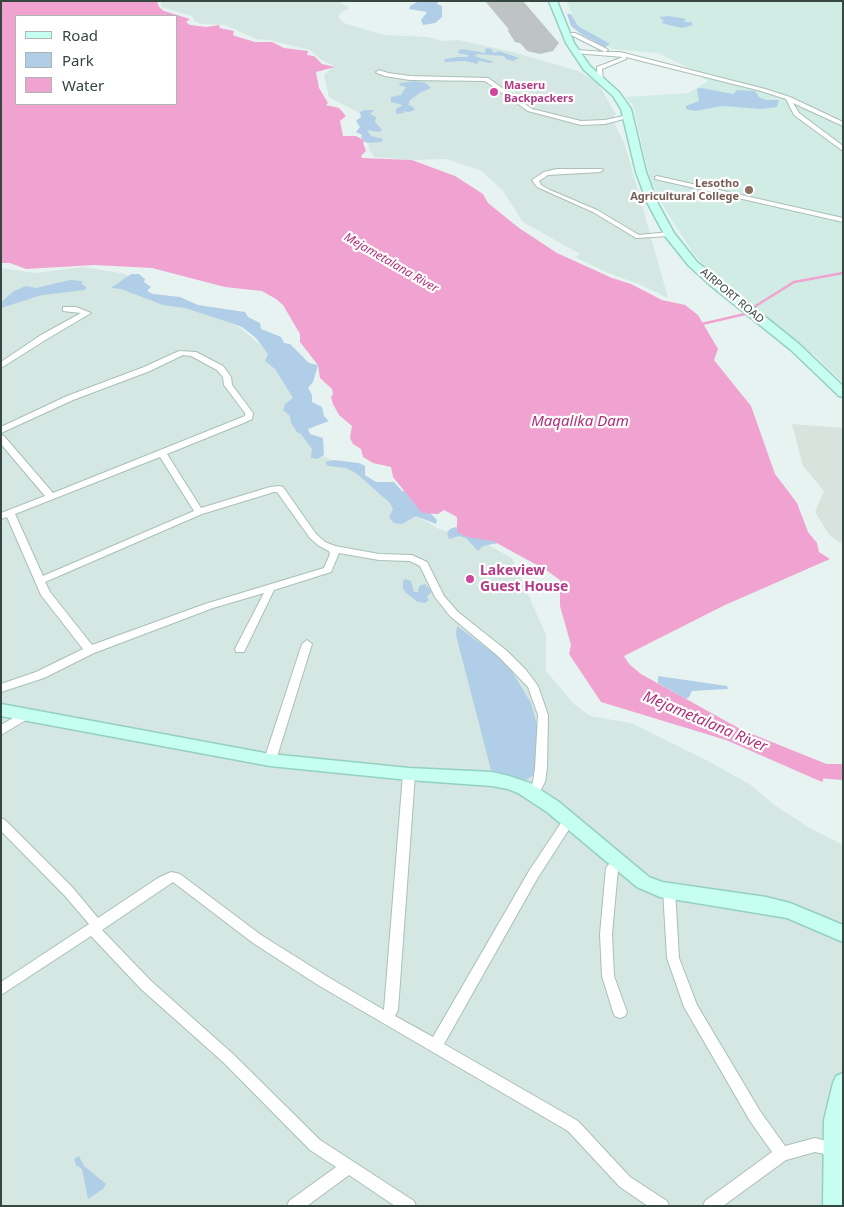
<!DOCTYPE html>
<style>
body{margin:0}
#map{position:relative;width:844px;height:1207px;overflow:hidden;background:#e7f3f0;font-family:"Noto Sans",sans-serif}
canvas{display:block}
.frame{position:absolute;inset:0;border:2px solid #364640;pointer-events:none}
.legend{position:absolute;left:15px;top:15px;width:162px;height:90px;box-sizing:border-box;background:#fff;border:1px solid #afb5b3;margin:0;padding:6px 9px;list-style:none;font-size:15px;color:#364640}
.legend li{display:flex;align-items:center;gap:10px;height:25px}
.legend b{width:25px;border:1px solid #afb5b3}
</style>
<div id="map">
<canvas width="844" height="1207"></canvas>
<div class="frame"></div>
<ul class="legend">
<li><b style="height:6px;background:#c6fef1"></b>Road</li>
<li><b style="height:14px;background:#b0cee7"></b>Park</li>
<li><b style="height:14px;background:#f0a3d0"></b>Water</li>
</ul>
</div>
<script>
const context = document.querySelector('canvas').getContext('2d');
context.lineJoin = 'round';
function fillPath(path, color) {
  context.fillStyle = color;
  context.fill(path, 'evenodd');
}
function toPath(rows) {
  const path = new Path2D();
  for (const r of rows) {
    path.moveTo(r[0], r[1]);
    for (let i = 2; i < r.length; i += 2) path.lineTo(r[i], r[i + 1]);
  }
  return path;
}
function strokePath(path, color, width, dash) {
  context.strokeStyle = color;
  context.lineWidth = width;
  context.lineCap = dash ? 'butt' : 'round';
  context.setLineDash(dash || []);
  context.stroke(path);
}
function label(font, color, halo, rows, align = 'center') {
  context.font = font + ' "Noto Sans",sans-serif';
  context.lineWidth = 4.5;
  context.setLineDash([]);
  context.textBaseline = 'middle';
  context.strokeStyle = halo;
  context.fillStyle = color;
  for (const [text, x, y, turn = 0] of rows) {
    context.save();
    context.translate(x, y);
    context.rotate((+turn || 0) * Math.PI / 180);
    context.textAlign = isNaN(turn) ? turn : align;
    if (halo) context.strokeText(text, 0, 0);
    context.fillText(text, 0, 0);
    context.restore();
  }
}
fillPath(toPath([
 [161,1,337,1,350,8,340,13,338,18,344,23,370,31,385,35,428,37,442,41,458,40,513,52,578,71,597,82,616,114,612,119,625,145,668,298,639,284,608,273,575,257,580,254,523,222,503,191,482,171,446,159,412,160,374,157,369,149,365,116,329,97,324,75,334,66,320,59,310,50,269,40,256,39,225,25,201,24,194,21,192,16,161,7],
 [84,267,126,274,132,281,132,287,167,304,208,313,239,327,273,355,305,412,304,430,319,455,349,466,410,512,439,529,481,541,512,558,546,635,546,671,574,704,590,716,631,723,706,760,751,785,773,804,808,827,843,845,843,1206,1,1206,1,268,34,273]
]), '#d5e7e2');
fillPath(toPath([
 [792,424,843,428,843,544,830,536,815,512,824,491,803,466]
]), '#d9e3de');
fillPath(toPath([
 [567,1,843,1,843,383,814,355,715,278,693,253,662,204,649,176,633,105,625,97,689,93,708,81,683,65,658,53,613,49,589,35,577,27]
]), '#d1ece5');
fillPath(toPath([
 [419,1,438,2,437,4,442,6,442,17,435,23,423,25,421,20,427,12,409,9,410,6],
 [567,14,571,14,578,26,610,44,605,47,581,34,571,26],
 [669,16,686,19,684,22,691,22,693,25,682,28,661,23,664,21,659,17],
 [486,48,492,49,493,53,499,51,519,58,513,61,506,59,504,56,477,54,474,56,494,62,489,63,477,60,479,61,477,64,465,61,444,62,445,59,457,57,468,57,468,55,458,53,458,51,462,49,485,53],
 [416,81,426,83,431,88,421,92,410,100,408,105,412,106,415,110,408,112,403,111,404,113,396,114,396,109,403,105,391,102,391,97,401,95,406,87,399,85,400,83],
 [701,88,733,94,737,90,755,91,759,97,766,100,779,100,777,107,761,109,722,106,695,111,686,109,686,106,699,101,697,89],
 [365,110,374,110,370,114,376,117,375,122,382,130,379,132,367,130,371,136,383,139,381,142,367,143,361,138,362,135,356,132,360,127,356,121,361,117,360,112],
 [131,274,139,274,145,279,144,282,151,287,147,291,153,294,180,297,198,305,245,312,248,317,260,323,261,329,281,337,284,343,290,344,309,363,318,365,313,382,308,388,312,395,312,402,322,407,324,416,329,421,308,429,310,434,323,438,324,455,317,459,311,458,312,449,301,434,297,432,291,423,290,416,283,410,285,404,293,398,275,369,265,361,268,354,256,338,242,327,228,322,185,308,163,305,121,289,111,288],
 [70,280,82,281,82,284,86,287,85,290,42,295,1,308,1,302,14,291,26,286,36,288],
 [334,460,359,463,365,466,365,475,376,482,394,482,402,491,410,492,437,520,436,524,416,516,402,524,394,523,389,517,393,509,390,503,356,473,346,468,328,466,325,462],
 [456,527,468,533,489,533,498,543,483,546,478,551,466,538,459,536,449,539,447,533,450,529],
 [406,579,411,581,414,592,418,592,419,586,425,584,432,592,427,596,429,600,425,603,418,602,406,593,403,588,403,581],
 [457,626,507,663,531,703,540,736,537,773,526,780,491,770,456,635],
 [658,676,727,686,728,689,692,691,689,697,686,699,658,683],
 [79,1156,84,1166,106,1184,103,1189,88,1199,82,1169,76,1165,74,1159]
]), '#b0cee7');
fillPath(toPath([
 [1,1,157,1,159,7,164,11,190,19,186,22,190,25,206,27,219,25,220,28,234,31,233,35,235,36,255,42,272,42,284,48,308,51,307,55,314,56,322,64,335,67,316,72,319,88,328,103,326,105,339,108,346,116,340,121,343,136,356,136,365,141,363,143,366,151,361,156,362,158,412,160,455,176,483,194,488,203,519,228,557,253,612,278,631,284,662,300,685,305,698,315,718,349,714,360,751,406,775,474,797,503,808,532,817,543,819,552,830,559,725,605,624,656,629,664,641,674,742,730,829,765,822,782,726,740,601,702,569,654,571,645,560,606,560,580,546,570,493,541,467,537,457,532,457,517,444,510,438,514,422,513,393,477,391,467,373,463,363,457,361,449,353,444,350,438,352,426,339,415,333,404,331,397,333,394,332,389,320,378,318,365,300,342,300,334,283,305,276,299,262,291,225,287,152,268,94,265,26,269,10,263,1,263],
 [16,16,176,16,176,104,16,104]
]), '#f0a3d0');
strokePath(toPath([
 [754,307,794,282,843,273],
 [702,324,745,314]
]), '#f0a3d0', 2.5);
fillPath(toPath([
 [826,764,843,764,843,780,818,778,815,772,818,766,826,764]
]), '#f0a3d0');
fillPath(toPath([
 [516,12,523,16,525,24,532,25,550,35,553,38,550,41,536,47,515,42,508,31,511,22,509,16,516,12],
 [523,32,532,37,525,35,523,32]
]), '#bec4c3');
fillPath(toPath([
 [485,1,523,1,559,43,553,51,540,54,527,51,485,1]
]), '#bec4c3');
const minor = toPath([
 [571,33,575,33,607,49,608,50,605,52,620,52,765,89,790,97,843,122,843,126,793,103,799,113,843,146,843,151,794,115,786,99,761,91,626,57,626,59,602,69,603,81,598,82,597,67,623,57,575,53,574,52,577,50,605,52,571,35,571,33],
 [379,70,388,73,410,76,488,78,532,109,581,121,605,120,628,115,631,117,605,124,581,125,528,111,485,81,410,80,385,76,377,73,376,72,379,70],
 [557,169,602,169,603,170,600,172,548,175,539,181,541,185,550,190,597,210,639,235,669,232,673,234,669,236,636,238,593,212,537,187,532,180,544,172,557,169],
 [657,176,843,218,843,222,655,179,655,177,657,176],
 [63,307,76,307,91,313,47,339,1,368,1,362,41,335,81,313,63,311,63,307],
 [179,351,196,352,223,366,231,377,232,385,253,413,252,419,246,422,167,454,201,508,270,487,280,486,283,487,316,534,325,542,335,546,379,554,412,555,427,562,444,596,458,612,507,651,526,670,538,686,548,715,547,768,545,782,537,797,533,798,529,797,527,794,533,782,535,768,538,715,528,687,499,657,450,616,435,597,420,566,410,561,379,560,339,553,331,572,274,590,244,652,236,652,235,649,264,593,213,608,94,653,44,678,1,692,1,684,36,672,83,649,41,595,7,517,1,519,1,513,45,496,1,444,1,435,4,436,53,493,240,418,245,416,245,413,224,385,223,377,217,370,191,356,183,355,150,371,73,400,1,433,1,427,67,396,144,367,179,351],
 [160,457,194,511,43,576,15,514,160,457],
 [274,492,277,492,310,538,319,546,329,551,330,554,324,568,205,604,92,645,50,592,45,582,202,514,274,492],
 [307,640,312,644,276,760,274,763,266,763,264,760,302,644,307,640],
 [27,710,31,711,32,714,31,717,1,735,1,725,27,710],
 [409,770,413,771,415,774,398,1010,395,1016,433,1037,529,871,565,817,569,815,573,817,575,820,573,823,537,879,444,1044,578,1121,630,1177,667,1201,669,1206,648,1206,620,1187,568,1131,318,985,253,943,173,882,102,930,151,981,233,1054,320,1140,414,1201,416,1206,395,1206,349,1175,307,1206,287,1206,289,1201,336,1167,310,1150,223,1062,141,989,91,936,1,995,1,982,89,924,65,896,1,831,1,818,5,820,73,888,98,918,158,878,171,872,176,873,180,874,261,935,328,977,384,1010,403,774,405,771,409,770],
 [617,857,621,859,623,862,618,869,612,934,614,976,627,1012,625,1016,620,1018,615,1016,613,1012,602,976,600,934,606,868,613,859,617,857],
 [669,885,673,886,675,890,679,958,697,1005,760,1111,785,1146,815,1138,838,1144,840,1149,838,1154,833,1156,815,1152,786,1160,723,1206,703,1206,705,1201,772,1152,750,1121,684,1007,667,958,663,890,665,886,669,885]
]);
const secondary = toPath([
 [549,1,557,1,574,43,590,66,619,92,631,109,646,172,657,202,674,233,697,262,799,344,843,386,843,397,839,396,791,350,710,285,689,266,665,236,647,202,636,172,621,109,613,96,584,70,566,43,549,1],
 [1,704,270,754,409,768,492,772,509,776,530,783,559,802,649,877,662,882,766,897,790,903,843,925,843,942,787,918,660,897,637,887,547,812,518,793,508,789,492,786,409,780,270,766,1,716,1,704],
 [843,1073,843,1206,823,1206,824,1120,833,1083,836,1076,843,1073]
]);
strokePath(minor, '#a9bfb7', 2);
strokePath(secondary, '#94d0c1', 3);
fillPath(minor, '#fff');
fillPath(secondary, '#c6fef1');
for (const [x, y, r, color] of [
 [494,92,5,"#d1479c"],
 [749,190,5,"#8d6e63"],
 [470,579,5,"#d1479c"]
]) {
  const dot = new Path2D();
  dot.arc(x, y, r, 0, 2 * Math.PI);
  context.fillStyle = color;
  context.fill(dot);
  strokePath(dot, '#fff', 2);
}
label('bold 11px', '#b23c85', '#fff', [
 ["Maseru",504,86],
 ["Backpackers",504,99]
], 'left');
label('bold 11px', '#785e54', '#fff', [
 ["Lesotho",739,184],
 ["Agricultural College",739,197]
], 'right');
label('11px', '#364640', '#fff', [
 ["AIRPORT ROAD",732,296,40]
]);
label('italic 12px', '#b22f7a', '#fff', [
 ["Mejametalana River",391,263,30]
]);
label('bold 14px', '#b23c85', '#fff', [
 ["Lakeview",480,571],
 ["Guest House",480,587]
], 'left');
label('italic 15px', '#b22f7a', '#fff', [
 ["Maqalika Dam",580,422],
 ["Mejametalana River",705,722,23]
]);
</script>
